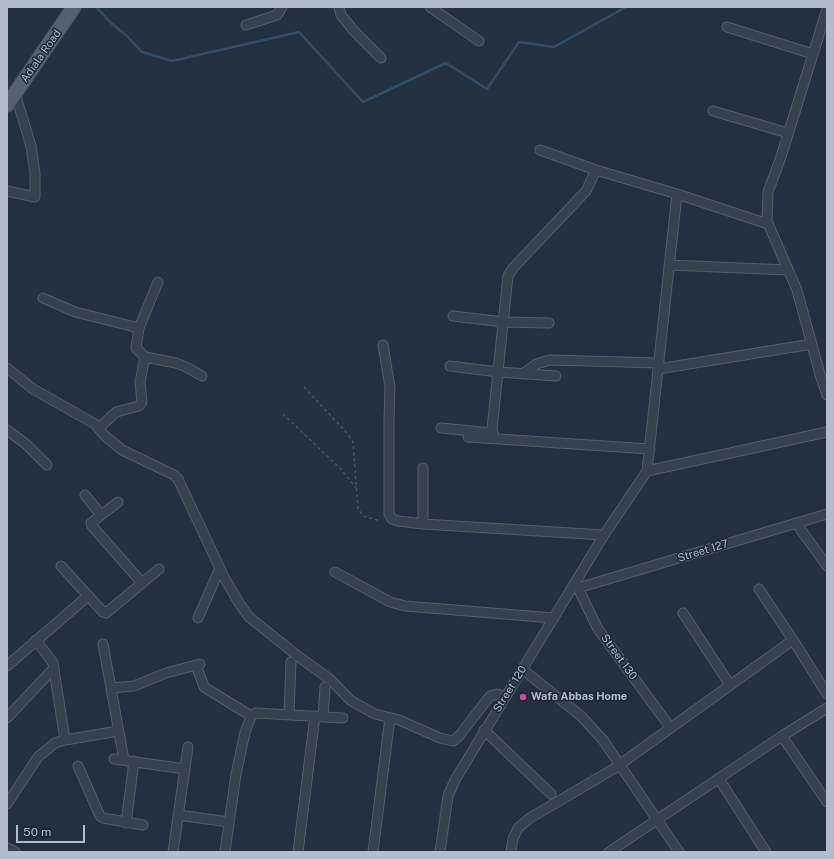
<!DOCTYPE html>
<style>
body{margin:0}
#map{position:relative;width:834px;height:859px;overflow:hidden;background:#22303f;font-family:"Public Sans",sans-serif}
canvas{display:block}
.frame{position:absolute;inset:0;border:8px solid #b2bcca;pointer-events:none}
.scale{position:absolute;left:16px;top:825px;width:69px;height:18px;box-sizing:border-box;border:2px solid #b2bcca;border-top:0;padding-left:5px;font-size:12px;line-height:14px;white-space:nowrap;color:#b2bcca;-webkit-text-stroke:3px #1b2733;paint-order:stroke}
</style>
<div id="map">
<canvas width="834" height="859"></canvas>
<div class="frame"></div>
<div class="scale">50 m</div>
</div>
<script>
const context = document.querySelector('canvas').getContext('2d');
context.lineJoin = 'round';
function toPath(rows) {
  const path = new Path2D();
  for (const r of rows) {
    path.moveTo(r[0], r[1]);
    for (let i = 2; i < r.length; i += 2) path.lineTo(r[i], r[i + 1]);
  }
  return path;
}
function strokePath(path, color, width, dash) {
  context.strokeStyle = color;
  context.lineWidth = width;
  context.lineCap = dash ? 'butt' : 'round';
  context.setLineDash(dash || []);
  context.stroke(path);
}
function label(font, color, halo, rows, align = 'center') {
  context.font = font + ' "Public Sans",sans-serif';
  context.lineWidth = 3;
  context.setLineDash([]);
  context.textBaseline = 'middle';
  context.strokeStyle = halo;
  context.fillStyle = color;
  for (const [text, x, y, turn = 0] of rows) {
    context.save();
    context.translate(x, y);
    context.rotate((+turn || 0) * Math.PI / 180);
    context.textAlign = isNaN(turn) ? turn : align;
    if (halo) context.strokeText(text, 0, 0);
    context.fillText(text, 0, 0);
    context.restore();
  }
}
strokePath(toPath([
 [96,7,111,23,126,35,142,52,172,61,299,32,363,102,446,63,487,89,519,42,554,47,626,7]
]), '#344d67', 2.5);
const minor = toPath([
 [339,7,341,15,354,31,381,58],
 [430,7,479,41],
 [827,9,781,157,768,192,767,221,797,290,821,378,827,395],
 [246,25,277,15,282,7],
 [727,27,813,54],
 [713,111,788,133],
 [540,150,596,170,677,194,768,224],
 [7,191,35,197,35,173,31,146,15,93],
 [669,265,788,270],
 [158,282,139,328,136,348,145,357,176,363,186,367,202,376],
 [43,298,75,312,139,328],
 [453,316,503,322,549,323],
 [383,345,390,387,389,419,389,514,392,519,398,521,423,524,604,535,647,471,677,194],
 [450,366,498,372,556,376],
 [7,368,33,389,95,424,104,435,122,450,174,475,178,479,224,577,239,603,249,617,299,657,331,680,350,700,355,703,375,714,399,720,440,738,453,741,459,736,490,696,497,694,505,697],
 [658,369,812,344],
 [523,374,536,364,550,360,658,363],
 [99,428,116,412,139,406,142,402,140,382,145,357],
 [441,428,493,433,492,429,508,276,513,268,586,191,596,170],
 [7,430,26,444,47,465],
 [468,437,650,449],
 [647,471,827,432],
 [85,495,101,515],
 [118,502,91,523,92,526,142,583],
 [796,523,827,566],
 [423,524,423,468],
 [61,566,103,612,106,613,159,569],
 [335,572,390,602,405,606,554,618],
 [576,584,598,629,670,727],
 [578,588,827,514],
 [759,589,793,640,827,694],
 [683,613,730,685],
 [198,618,220,568],
 [36,640,53,663,65,740],
 [103,644,124,760],
 [196,665,204,687,251,716],
 [7,666,88,596],
 [522,669,581,716,603,740,679,852],
 [111,688,134,686,166,673,200,664],
 [289,715,291,662],
 [323,717,325,687],
 [7,718,54,668],
 [484,730,551,794],
 [782,736,827,802],
 [114,759,185,769],
 [78,766,100,816,103,818,143,825],
 [719,779,766,852],
 [7,804,38,757,55,743,65,740,118,731],
 [178,815,229,822],
 [126,823,134,761],
 [7,848,15,852],
 [173,852,188,747],
 [225,852,236,774,245,733,251,716,256,713,343,718],
 [298,852,315,716],
 [373,852,390,718],
 [440,852,448,796,455,780,604,535],
 [511,852,513,839,518,828,530,818,615,768,793,640],
 [609,852,782,736,827,708]
]);
const primary = toPath([
 [7,105,74,7]
]);
strokePath(minor, '#545f6c', 11);
strokePath(primary, '#3f4b57', 16);
strokePath(toPath([
 [304,387,346,432,353,442,358,509,363,516,377,520,381,520],
 [283,414,341,469,356,488]
]), '#425b5d', 1.5, [3, 3]);
strokePath(minor, '#36424e', 9);
strokePath(primary, '#54616f', 14);
for (const [x, y, r, color] of [
 [523,697,4,"#d1479c"]
]) {
  const dot = new Path2D();
  dot.arc(x, y, r, 0, 2 * Math.PI);
  context.fillStyle = color;
  context.fill(dot);
  strokePath(dot, '#1b2733', 1.5);
}
label('11px', '#b2bcca', '#1b2733', [
 ["Adiala Road",41,56,-55],
 ["Street 127",703,551,-17],
 ["Street 130",619,657,54],
 ["Street 120",510,689,-58]
]);
label('bold 11px', '#b2bcca', '#1b2733', [
 ["Wafa Abbas Home",531,697]
], 'left');
</script>
